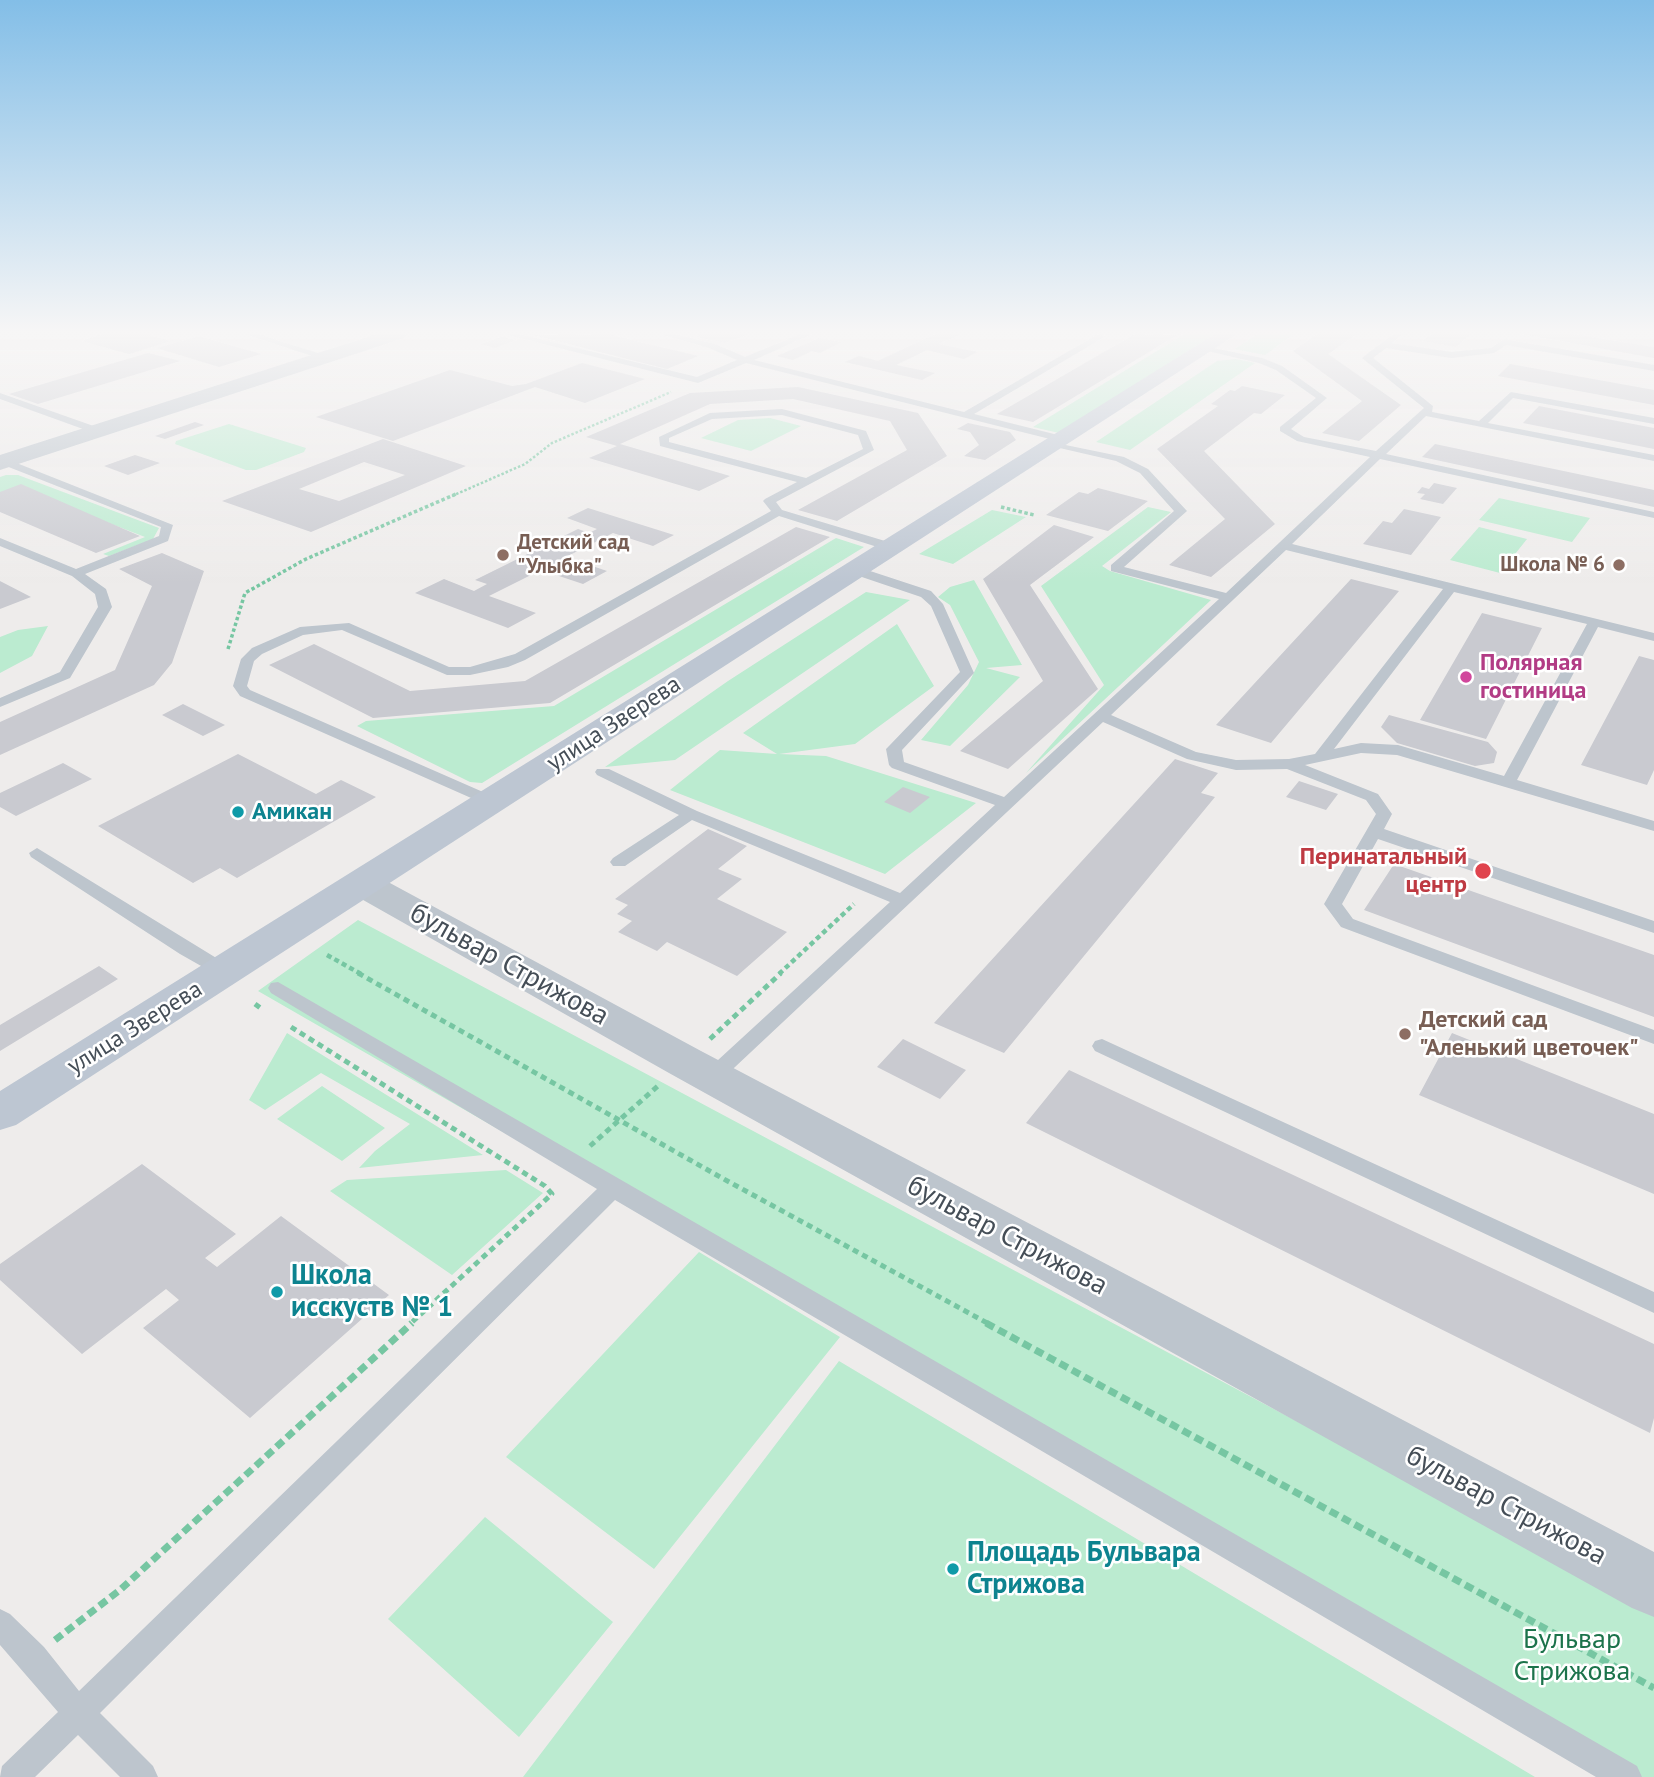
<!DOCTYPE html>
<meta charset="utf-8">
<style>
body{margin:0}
canvas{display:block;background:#eeeceb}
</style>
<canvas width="1654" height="1777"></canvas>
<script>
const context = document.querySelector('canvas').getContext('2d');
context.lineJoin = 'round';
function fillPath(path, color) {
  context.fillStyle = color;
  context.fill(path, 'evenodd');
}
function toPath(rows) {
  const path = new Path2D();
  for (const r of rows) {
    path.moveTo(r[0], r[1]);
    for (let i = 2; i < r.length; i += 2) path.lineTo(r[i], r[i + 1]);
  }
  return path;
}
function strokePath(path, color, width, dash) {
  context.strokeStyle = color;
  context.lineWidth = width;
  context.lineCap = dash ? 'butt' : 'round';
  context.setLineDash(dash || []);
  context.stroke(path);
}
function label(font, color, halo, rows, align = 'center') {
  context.font = font + ' "PT Sans",sans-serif';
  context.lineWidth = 5;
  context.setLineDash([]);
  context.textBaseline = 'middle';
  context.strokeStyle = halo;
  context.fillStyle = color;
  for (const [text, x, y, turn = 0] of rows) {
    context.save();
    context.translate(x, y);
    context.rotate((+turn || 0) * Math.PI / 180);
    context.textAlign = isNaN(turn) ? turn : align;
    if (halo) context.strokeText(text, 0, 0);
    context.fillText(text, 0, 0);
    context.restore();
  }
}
fillPath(toPath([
 [1181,334,1215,334,1059,433,1033,427,1183,335],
 [1257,334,1294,334,1265,355,1235,349],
 [1236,359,1255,363,1130,450,1096,442,1217,361],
 [770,418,801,426,751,451,701,438,738,420],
 [229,424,306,448,304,452,256,470,246,470,175,444,176,441],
 [6,475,18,475,159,528,153,539,109,556,103,554,145,537,18,488,0,494,0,477],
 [1499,498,1590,518,1572,542,1479,520],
 [1148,507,1171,512,1102,566,1110,571,1211,600,1026,773,1104,685,1041,586],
 [992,510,1026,517,953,564,919,554],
 [1479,527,1527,539,1500,573,1450,560],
 [836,538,864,547,482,783,470,782,357,726,366,721,554,706],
 [974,580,1022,665,986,668,1020,677,950,746,921,740,968,685,979,662,950,605,938,597,950,587],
 [866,592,910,600,675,760,605,767,728,681],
 [897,624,934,686,855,744,779,754,826,756,976,803,885,874,670,790,720,750,777,754,743,733],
 [48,626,32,656,0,673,0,637,18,630],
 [358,920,1654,1612,1654,1777,1625,1777,258,991],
 [287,1033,483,1155,359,1168,375,1151,410,1124,321,1073,265,1110,249,1100],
 [322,1086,385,1128,342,1161,277,1119],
 [506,1170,543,1193,452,1275,330,1191,347,1180],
 [699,1252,840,1337,654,1569,506,1457],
 [839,1361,1535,1777,523,1777],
 [485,1517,613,1622,519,1737,388,1619]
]), '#bbebd0');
fillPath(toPath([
 [103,334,144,334,171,341,129,354,81,341],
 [608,334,644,343,698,356,667,369,533,335],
 [702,334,749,334,725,343,695,337],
 [935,334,961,334,939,344,977,352,964,359,927,350,896,365,935,373,922,380,845,362,859,356,878,361],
 [1135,334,1177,335,1033,422,997,414],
 [1317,334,1357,334,1328,354,1401,405,1359,441,1322,433,1362,401,1293,351],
 [1431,334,1471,334,1456,347,1422,341],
 [1522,334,1573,334,1654,347,1654,358],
 [199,336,261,354,219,367,157,348],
 [501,337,517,340,495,348,480,344],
 [819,338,842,342,820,353,812,351,793,360,777,356],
 [148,353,180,361,38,404,9,394],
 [582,363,645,379,585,403,535,387,393,441,316,417,450,370,512,386,526,384],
 [1510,364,1654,390,1654,405,1498,376],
 [1242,386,1285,395,1261,414,1254,413,1204,451,1275,524,1211,577,1169,565,1225,519,1157,449,1218,406,1211,404,1230,390,1235,391],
 [798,387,918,413,947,456,837,521,798,510,907,450,890,421,793,399,710,404,620,444,730,476,699,491,589,458,617,446,586,437,690,393],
 [1539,406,1654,428,1654,449,1523,423],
 [195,422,204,425,165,439,155,436],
 [968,423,1010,432,1016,440,985,460,964,456,979,445,970,432,957,429],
 [383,439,466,466,311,532,222,501],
 [364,462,405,475,339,501,299,489],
 [1435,444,1654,490,1654,507,1422,457],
 [135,455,160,463,128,475,104,466],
 [1434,483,1457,488,1443,504,1420,499,1425,494,1417,493,1422,487,1429,489],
 [21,484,140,536,96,553,0,512,0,492],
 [1098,488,1148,501,1108,531,1046,515,1079,492,1088,494],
 [588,508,674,535,653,546,613,533,566,557,607,571,583,584,541,570,489,596,536,613,508,628,415,593,444,579,474,591,487,584,475,580,578,529,589,533,597,529,567,518],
 [1404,509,1441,517,1411,555,1363,544,1383,521,1392,523],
 [1054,525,1094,537,1030,585,1098,689,1008,769,960,751,1043,681,983,579],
 [796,527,830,537,550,703,373,718,269,665,314,644,410,691,525,681],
 [162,553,204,571,172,663,154,685,0,755,0,722,115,670,152,586,119,569],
 [1351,579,1399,591,1271,743,1216,725],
 [0,581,31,597,0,609],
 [1482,613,1542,628,1486,739,1420,720],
 [1639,656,1654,660,1654,770,1647,785,1581,765],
 [183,704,225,725,203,736,162,715],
 [1389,715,1488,742,1497,752,1494,763,1475,766,1397,743,1381,727],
 [238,754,316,794,341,780,376,797,237,878,220,868,193,883,98,826],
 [1175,759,1218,773,1201,793,1215,797,1004,1053,934,1023],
 [63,763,92,779,16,816,0,807,0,793],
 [1299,781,1338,794,1326,810,1286,797],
 [903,787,930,797,910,813,884,802],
 [708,829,747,846,718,869,742,879,717,899,787,932,737,976,667,942,657,951,618,932,632,921,617,914,628,905,615,899],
 [1394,864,1654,955,1654,1017,1364,910],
 [99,966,118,979,0,1051,0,1025],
 [1452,1033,1654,1114,1654,1194,1419,1095],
 [903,1039,966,1070,940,1099,877,1067],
 [1069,1070,1654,1344,1654,1418,1650,1433,1026,1123],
 [142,1164,236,1234,205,1258,217,1267,281,1216,389,1295,250,1418,143,1328,179,1300,166,1289,82,1354,0,1280,0,1264]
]), '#c9cad0');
strokePath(toPath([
 [452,496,525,464,552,443,671,392]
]), '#76c6a2', 2.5, [2.5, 2]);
strokePath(toPath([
 [1001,507,1034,515],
 [228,649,245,593,306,559,456,494]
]), '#76c6a2', 3.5, [3.5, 2.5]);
strokePath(toPath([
 [327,955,361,974],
 [779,974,854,904]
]), '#76c6a2', 4.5, [5, 3.5]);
strokePath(toPath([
 [358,973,722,1178,989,1324],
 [255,1004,263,1010],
 [291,1027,545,1186,552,1194,410,1324],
 [710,1039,781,973],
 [590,1146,659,1085]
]), '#76c6a2', 5, [6, 4.5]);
strokePath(toPath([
 [986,1323,1654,1688],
 [55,1640,120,1590,412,1323]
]), '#76c6a2', 7, [9, 5]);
fillPath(toPath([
 [244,334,258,334,330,357,322,359,244,334],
 [504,334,519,334,697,377,737,360,709,348,660,334,675,334,715,344,745,357,800,334,812,334,754,360,964,412,1095,336,1092,334,1106,336,974,414,1066,437,1066,441,1062,442,746,363,698,383,504,334],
 [1393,334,1403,334,1392,343,1451,352,1491,348,1504,339,1654,365,1654,371,1506,345,1494,353,1451,358,1386,348,1373,358,1433,406,1432,412,1479,421,1511,392,1654,418,1654,424,1513,398,1488,423,1654,455,1654,461,1426,416,1386,454,1654,512,1654,518,1380,459,1292,544,1654,633,1654,641,1598,627,1517,780,1654,821,1654,831,1397,755,1361,753,1305,765,1378,794,1392,814,1384,829,1654,921,1654,933,1378,839,1342,904,1353,919,1654,1030,1654,1044,1341,927,1324,904,1376,814,1366,800,1287,769,1236,770,1187,759,1103,722,719,1082,712,1084,705,1082,702,1077,705,1072,890,902,692,820,625,866,613,866,610,862,613,858,679,815,597,775,595,772,597,769,609,769,697,811,900,893,995,805,892,768,889,765,886,749,889,746,960,672,931,606,921,597,850,573,850,567,858,567,931,591,943,604,974,673,902,750,904,762,1004,797,1219,599,1111,571,1111,565,1174,511,1140,473,1116,461,1051,446,1051,442,1124,457,1148,469,1187,511,1124,567,1226,593,1370,457,1297,441,1280,431,1280,427,1316,398,1276,370,1259,363,1199,349,1203,346,1262,358,1282,366,1327,398,1291,429,1304,437,1376,451,1424,408,1362,358,1393,334],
 [1286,550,1443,589,1315,754,1289,759,1236,760,1196,752,1111,715,1286,550],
 [1454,592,1587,624,1504,776,1398,745,1361,743,1334,749,1454,592],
 [0,393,102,429,103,431,94,433,0,399,0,393],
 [782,409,866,431,874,450,776,502,782,510,895,544,895,550,887,550,779,516,525,660,508,667,470,675,447,675,342,630,303,635,262,654,254,661,247,686,250,690,499,799,501,802,499,805,487,805,240,696,233,686,241,659,252,648,300,627,349,623,449,667,470,667,515,654,771,511,763,501,765,499,797,482,660,446,659,437,710,413,782,409],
 [782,415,858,435,863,449,806,478,669,442,669,438,712,419,782,415],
 [1,460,9,460,173,525,168,541,85,574,106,589,112,607,70,678,0,707,0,698,60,672,98,607,95,594,72,576,0,546,0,538,76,569,159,536,161,527,1,464,1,460],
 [37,848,231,967,233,971,231,975,217,975,180,954,31,857,29,853,37,848],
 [278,982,1637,1766,1642,1777,1596,1777,615,1200,100,1713,153,1766,158,1777,120,1777,78,1735,35,1777,0,1777,2,1766,58,1712,0,1645,0,1609,10,1614,44,1647,79,1691,597,1189,271,993,268,988,271,983,278,982],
 [1102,1039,1654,1292,1654,1313,1095,1051,1092,1046,1095,1041,1102,1039]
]), '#bdc5cd');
fillPath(toPath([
 [377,334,406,334,404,338,0,470,0,455,377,334],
 [363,872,377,876,701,1051,1654,1552,1654,1617,1632,1608,669,1073,349,892,344,884,349,876,363,872]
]), '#bdc5cd');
fillPath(toPath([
 [1215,334,1237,334,16,1125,0,1130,0,1091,1215,334]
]), '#bdc6d2');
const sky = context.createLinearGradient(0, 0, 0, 583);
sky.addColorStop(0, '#83bee7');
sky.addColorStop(0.57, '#f7f6f6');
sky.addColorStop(1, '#f7f6f600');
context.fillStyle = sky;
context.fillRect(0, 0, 1654, 583);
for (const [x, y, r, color] of [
 [503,555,7,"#8d6e63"],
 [1619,565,7,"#8d6e63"],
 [1466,677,7,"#d1479c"],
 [238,812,7,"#0f9aa8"],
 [1483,871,9,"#e0444e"],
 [1405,1034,7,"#8d6e63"],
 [277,1292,7,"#0f9aa8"],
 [953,1569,7,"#0f9aa8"]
]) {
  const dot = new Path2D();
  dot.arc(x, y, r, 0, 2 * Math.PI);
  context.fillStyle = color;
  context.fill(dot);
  strokePath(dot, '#fff', 2.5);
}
label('bold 21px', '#785e54', '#fff', [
 ["Детский сад",517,543],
 ["\"Улыбка\"",517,567],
 ["Школа № 6",1605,565,"right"]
], 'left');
label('bold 24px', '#b23c85', '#fff', [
 ["Полярная",1480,663],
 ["гостиница",1480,691]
], 'left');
label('24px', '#454e57', '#fff', [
 ["улица Зверева",614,724,-33],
 ["улица Зверева",135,1028,-32]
]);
label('bold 24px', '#0d838f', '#fff', [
 ["Амикан",252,812]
], 'left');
label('bold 24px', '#be3a42', '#fff', [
 ["Перинатальный",1467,857],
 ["центр",1467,885]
], 'right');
label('bold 24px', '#785e54', '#fff', [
 ["Детский сад",1419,1020],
 ["\"Аленький цветочек\"",1419,1048]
], 'left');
label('28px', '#454e57', '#fff', [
 ["бульвар Стрижова",509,965,29],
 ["бульвар Стрижова",1007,1236,28],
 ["бульвар Стрижова",1506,1506,28]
]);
label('bold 28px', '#0d838f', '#fff', [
 ["Школа",291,1276],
 ["исскуств № 1",291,1308],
 ["Площадь Бульвара",967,1553],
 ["Стрижова",967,1585]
], 'left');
label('28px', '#1c734b', '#fff', [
 ["Бульвар",1572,1640],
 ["Стрижова",1572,1672]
]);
</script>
